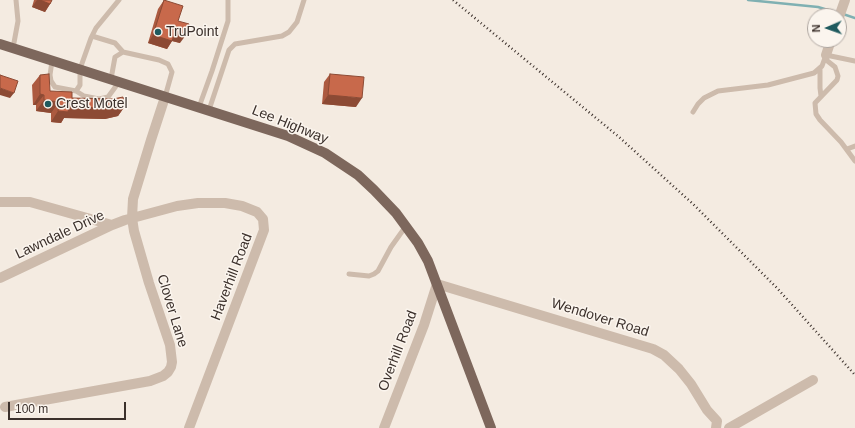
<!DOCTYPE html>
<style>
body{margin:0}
#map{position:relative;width:855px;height:428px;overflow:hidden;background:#f4ebe1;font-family:Arial,sans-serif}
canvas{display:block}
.north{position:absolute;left:807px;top:8px;width:40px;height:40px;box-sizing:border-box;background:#fbf5ee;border:1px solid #aea6a0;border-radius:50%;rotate:268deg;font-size:11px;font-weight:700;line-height:16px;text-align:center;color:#3b302b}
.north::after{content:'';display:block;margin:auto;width:14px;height:18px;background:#1f5a5e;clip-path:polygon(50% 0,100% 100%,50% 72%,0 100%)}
.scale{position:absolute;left:8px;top:402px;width:118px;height:18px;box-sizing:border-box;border:2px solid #3b302b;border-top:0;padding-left:5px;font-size:12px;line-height:14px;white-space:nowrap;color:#3b302b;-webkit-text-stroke:3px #fbf5ee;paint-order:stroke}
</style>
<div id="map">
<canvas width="855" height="428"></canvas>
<div class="north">N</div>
<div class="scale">100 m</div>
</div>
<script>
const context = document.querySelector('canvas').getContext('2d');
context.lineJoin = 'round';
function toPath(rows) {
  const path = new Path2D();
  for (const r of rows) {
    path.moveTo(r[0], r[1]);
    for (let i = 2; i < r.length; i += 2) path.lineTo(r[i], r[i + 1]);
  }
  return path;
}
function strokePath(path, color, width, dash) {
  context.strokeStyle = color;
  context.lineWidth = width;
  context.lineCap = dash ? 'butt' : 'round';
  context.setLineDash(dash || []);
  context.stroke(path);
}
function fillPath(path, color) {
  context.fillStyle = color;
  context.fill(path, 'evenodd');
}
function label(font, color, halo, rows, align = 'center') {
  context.font = font + ' Arial,sans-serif';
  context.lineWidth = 3;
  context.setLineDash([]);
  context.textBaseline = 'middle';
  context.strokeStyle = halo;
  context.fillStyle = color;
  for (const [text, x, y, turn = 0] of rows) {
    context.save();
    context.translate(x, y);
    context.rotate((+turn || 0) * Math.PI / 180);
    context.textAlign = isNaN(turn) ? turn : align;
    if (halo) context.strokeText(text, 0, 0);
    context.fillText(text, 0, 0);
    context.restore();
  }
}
strokePath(toPath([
 [748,0,818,7,838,13],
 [843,14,855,18]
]), '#7fb0b2', 2.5);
strokePath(toPath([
 [92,36,115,43,123,52],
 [13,48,18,21,16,0],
 [825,59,835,67,838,76,837,80,815,103,816,114,820,120,841,142,855,161],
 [52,61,50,75,51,81,55,87,76,91,80,85,80,69,91,38,96,28,119,0],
 [820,68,820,88,821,96],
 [111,79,115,57,123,52,159,60,168,64,172,72,165,97],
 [76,91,84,96,99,99,108,97,119,82],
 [199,107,212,71,228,21,228,0],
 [209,110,229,50,235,44,282,36,289,32,297,22,304,0],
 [693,112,698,104,704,98,718,91,768,85,814,73,822,66,826,55,855,61],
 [847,149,855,146],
 [349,274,369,276,374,274,378,271,391,247,406,226]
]), '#cdbbac', 5);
strokePath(toPath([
 [839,17,845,0],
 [826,55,831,40],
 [0,202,30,202,112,225],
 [0,278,112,225,125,220,177,206,198,203,225,203,242,206,257,212,263,219,264,230,189,428],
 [5,407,150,381,163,376,168,372,171,367,172,362,170,345,149,283,134,231,132,218,133,199,151,140,165,97],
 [384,428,424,325,437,284,653,349,664,355,679,369,691,384,707,410,717,421,716,428],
 [729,428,813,380]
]), '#cdbbac', 10);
strokePath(toPath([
 [0,44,288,136,325,153,358,175,374,190,396,213,418,243,428,261,491,428]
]), '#7d675c', 10);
strokePath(toPath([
 [453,0,619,137,693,204,777,288,855,375]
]), '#3b302b', 2.5, [1, 3]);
fillPath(toPath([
 [34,0,52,0,50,4,45,12,32,7],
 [164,0,178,21,180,43,172,41,167,49,148,43,158,9],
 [330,74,356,107,322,104,324,82],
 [40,75,50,91,72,98,125,106,118,116,105,119,64,118,61,123,51,122,51,113,36,111,36,105,33,105,32,85]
]), '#ac5a40');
fillPath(toPath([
 [37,0,40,0,50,4,45,12,32,7],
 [175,32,186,35,180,43,172,41,167,49,148,43,153,35],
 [0,88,14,93,10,98,0,95],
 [40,94,44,95,36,105,33,105],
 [328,95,362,98,356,107,322,104],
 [44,100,59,102,51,113,36,111],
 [125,106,118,116,105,119,64,118,61,123,51,122,58,111,69,107]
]), '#8c4a34');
const building = toPath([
 [40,0,52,0,50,4,40,0],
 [164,0,183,6,178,21,189,24,186,35,175,32,172,41,153,35,164,0],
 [49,74,50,91,72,92,72,98,113,99,123,97,125,106,112,108,69,107,68,112,58,111,59,102,44,100,44,95,40,94,40,75,49,74],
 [330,74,364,77,362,98,328,95,330,74],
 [0,75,18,81,14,93,0,88,0,75]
]);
fillPath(building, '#c8694b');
strokePath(building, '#8c4a34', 1);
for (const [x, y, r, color] of [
 [158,32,4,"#1f5a5e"],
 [48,104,4,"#1f5a5e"]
]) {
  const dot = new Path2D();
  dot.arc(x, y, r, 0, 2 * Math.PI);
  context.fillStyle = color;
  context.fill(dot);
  strokePath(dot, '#fbf5ee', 1.5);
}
label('14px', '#3b302b', '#fbf5ee', [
 ["TruPoint",166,32],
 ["Crest Motel",56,104]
], 'left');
label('14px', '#3b302b', '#fbf5ee', [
 ["Lee Highway",290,125,22],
 ["Lawndale Drive",60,235,-25],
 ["Haverhill Road",232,277,-69],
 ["Clover Lane",172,311,73],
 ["Wendover Road",600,318,17],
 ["Overhill Road",398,351,-69]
]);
</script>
